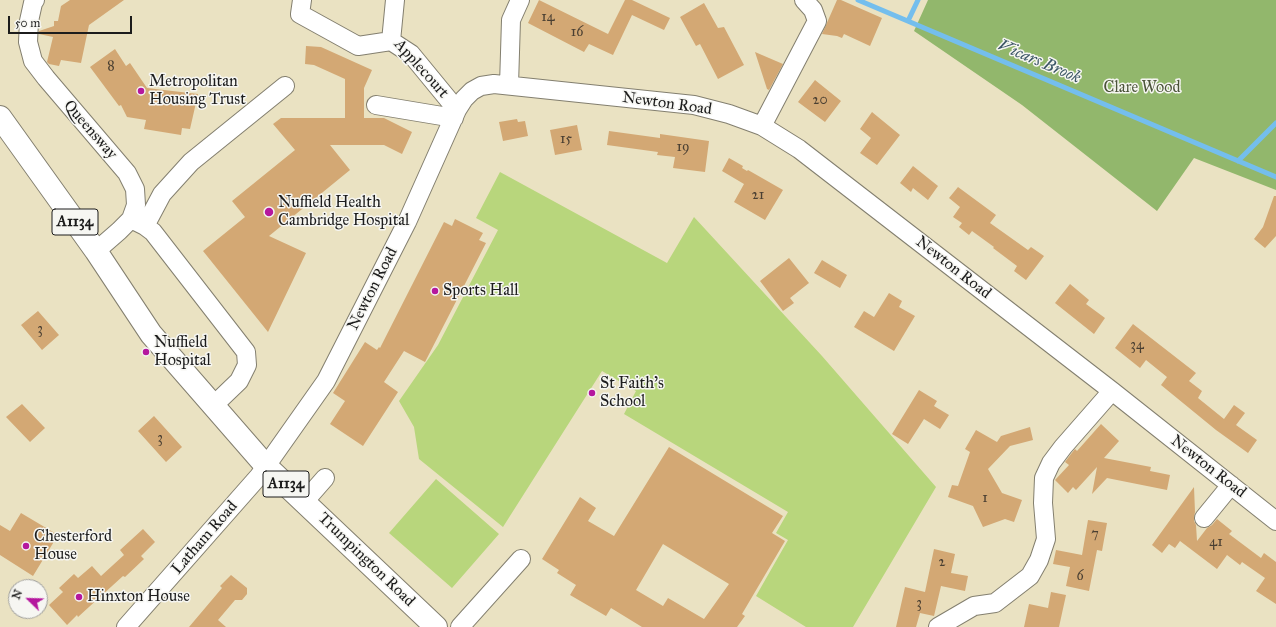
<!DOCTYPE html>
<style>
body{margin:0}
#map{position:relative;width:1276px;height:627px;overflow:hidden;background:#eae2c2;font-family:"IM FELL Great Primer",serif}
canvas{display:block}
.north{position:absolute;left:8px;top:579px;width:40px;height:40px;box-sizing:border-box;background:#f6f6f2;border:1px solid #9f9f9c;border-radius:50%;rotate:293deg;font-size:11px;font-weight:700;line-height:16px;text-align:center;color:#1c1c1c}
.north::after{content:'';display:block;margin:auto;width:14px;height:18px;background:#b5179e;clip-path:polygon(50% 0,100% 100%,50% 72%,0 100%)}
.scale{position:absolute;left:8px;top:16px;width:124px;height:18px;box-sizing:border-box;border:2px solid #1c1c1c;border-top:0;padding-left:5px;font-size:12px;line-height:14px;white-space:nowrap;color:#1c1c1c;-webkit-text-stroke:3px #f6f6f2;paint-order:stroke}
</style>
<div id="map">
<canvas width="1276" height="627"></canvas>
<div class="north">N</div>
<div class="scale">50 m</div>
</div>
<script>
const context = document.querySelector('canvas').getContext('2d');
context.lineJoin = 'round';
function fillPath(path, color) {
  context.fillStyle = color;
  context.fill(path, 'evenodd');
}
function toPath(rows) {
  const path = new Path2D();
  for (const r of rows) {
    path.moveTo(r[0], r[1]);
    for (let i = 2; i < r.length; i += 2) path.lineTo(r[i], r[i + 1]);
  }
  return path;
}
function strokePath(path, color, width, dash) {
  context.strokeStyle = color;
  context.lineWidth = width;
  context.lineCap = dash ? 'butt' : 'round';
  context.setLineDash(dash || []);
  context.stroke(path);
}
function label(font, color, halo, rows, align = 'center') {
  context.font = font + ' "IM FELL Great Primer",serif';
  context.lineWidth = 3;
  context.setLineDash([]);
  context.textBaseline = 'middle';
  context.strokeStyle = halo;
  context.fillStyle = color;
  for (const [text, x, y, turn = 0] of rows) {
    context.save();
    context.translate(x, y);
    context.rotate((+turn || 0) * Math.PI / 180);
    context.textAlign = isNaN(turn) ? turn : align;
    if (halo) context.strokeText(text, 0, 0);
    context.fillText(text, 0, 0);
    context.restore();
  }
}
fillPath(toPath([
 [500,172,667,263,694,217,822,356,936,487,853,627,806,627,756,596,788,540,776,533,788,512,624,414,636,391,602,371,503,527,419,459,414,427,399,401,438,345,498,230,476,218],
 [436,479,499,534,452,588,389,533]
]), '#b8d67c');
fillPath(toPath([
 [928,0,1276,0,1276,190,1194,158,1157,211,1022,105,914,31]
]), '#92b76c');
strokePath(toPath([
 [858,0,1276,177],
 [908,21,918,0],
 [1238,161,1276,123]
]), '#74beed', 5);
fillPath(toPath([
 [70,0,124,0,89,25,81,63,61,60,59,66,49,64,47,62,53,37,39,34,39,31,54,26,54,21,58,21,61,6],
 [539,0,608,34,625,0,632,0,670,18,664,30,632,15,613,55,589,44,584,52,528,23],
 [837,0,841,0,882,18,870,46,844,34,842,38,837,36,822,34],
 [704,3,718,28,724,27,744,65,718,79,700,44,696,46,680,17],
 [306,46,321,47,372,70,364,88,364,118,384,118,412,132,402,154,384,145,330,145,350,170,269,236,306,253,268,332,203,251,245,217,232,201,295,150,273,124,281,118,345,118,345,79,314,65,305,64],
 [115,49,126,66,130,63,147,88,198,94,190,129,182,128,181,135,144,129,146,120,127,117,121,105,119,106,90,67],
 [755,52,783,64,769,90,767,89],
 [815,80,841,101,825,122,798,102],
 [872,112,900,135,877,165,860,153,871,138,860,129],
 [517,119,518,122,525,121,528,136,503,141,499,122],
 [577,125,582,150,555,155,550,130],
 [609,131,660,138,660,134,709,141,705,172,673,168,675,157,657,155,658,152,607,145],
 [729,158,743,166,742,168,747,171,748,170,783,190,765,220,734,202,744,184,722,171],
 [913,166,938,186,928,200,913,188,911,192,900,183],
 [958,187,996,215,990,223,1028,250,1031,247,1044,256,1026,280,1014,271,1017,266,993,248,994,247,972,231,969,235,959,227,962,223,953,217,960,207,949,198],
 [1274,196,1276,196,1276,236,1265,248,1254,239,1263,227],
 [455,219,483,233,479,240,486,243,425,362,404,351,384,382,398,392,363,446,330,424,345,401,333,393,365,342,377,350,379,347,380,348,444,222,452,226],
 [789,258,809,283,790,298,794,303,783,311,760,281],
 [822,260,847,275,840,288,814,273],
 [1070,284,1089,300,1086,304,1105,318,1094,334,1055,303],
 [889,293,902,301,899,307,915,316,894,351,854,327,864,311,874,317],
 [38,311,59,335,42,350,21,325],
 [1133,324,1196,373,1189,381,1202,391,1198,398,1224,419,1234,405,1245,413,1236,425,1257,440,1248,453,1216,430,1161,385,1167,377,1146,360,1140,368,1115,348],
 [919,390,937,401,934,406,949,415,940,429,924,419,908,444,892,434],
 [22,404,45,428,30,442,6,417],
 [154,416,182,447,166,462,138,431],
 [1101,424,1119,441,1104,458,1151,467,1150,471,1170,475,1167,490,1107,478,1092,494,1097,467,1076,490,1073,487,1068,493,1055,480,1069,465,1065,462,1071,454,1075,449,1077,451],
 [1030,427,1033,440,1010,446,988,469,1002,493,1022,500,1014,522,1005,519,983,527,973,506,948,497,952,485,958,486,970,452,965,449,976,430,997,442,1001,436],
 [669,447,783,516,772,533,785,541,742,614,745,616,737,627,642,627,611,608,606,616,570,595,576,585,557,573,559,570,542,559,580,497,596,508,588,521,614,536],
 [663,544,729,584,704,619,668,598,663,606,636,590],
 [1194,487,1195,512,1194,517,1194,521,1196,525,1197,541,1207,528,1212,525,1217,519,1232,531,1229,534,1261,558,1264,553,1276,562,1276,604,1256,591,1265,578,1242,562,1240,565,1227,555,1217,569,1180,541,1175,548,1169,544,1162,553,1152,545],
 [21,513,58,535,33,576,0,555,0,525,10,531],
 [1088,520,1107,523,1102,551,1097,550,1089,591,1066,586,1070,567,1053,564,1056,550,1082,555],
 [143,529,155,542,141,556,144,559,125,577,123,576,78,617,77,615,67,625,49,605,63,592,59,588,74,574,78,578,92,566,101,576,124,555,120,550],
 [934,549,955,554,951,573,968,576,965,591,941,586,934,616,920,613,916,627,896,627,905,587,925,592],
 [231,575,247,588,247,594,242,600,235,600,218,620,226,627,189,627,222,588,220,586],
 [1051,592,1066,595,1059,627,1024,627,1029,604,1048,608]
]), '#d3a874');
const minor = toPath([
 [35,0,33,3,29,21,28,42,33,61,46,78,127,173,135,189,136,205,131,219,119,231,96,251],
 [302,0,300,14,358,46,391,41],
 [395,0,391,41,411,54,457,110],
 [509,85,511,20,520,0],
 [376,105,454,118],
 [762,126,817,21,813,10,804,0],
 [131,219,145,226,153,232,246,352,247,365,239,381,214,405],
 [145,226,162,194,191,162,285,86],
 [304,502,325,478],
 [1204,518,1231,485],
 [126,627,259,476,326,381,407,222,457,110,464,99,472,91,481,86,494,84,694,105,729,114,762,126,799,149,1112,391,1276,521],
 [460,627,521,559],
 [938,627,974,606,995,603,1030,576,1039,560,1046,539,1043,503,1044,478,1051,463,1063,447,1112,391]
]);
const major = toPath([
 [0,117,96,251,151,334,266,466,436,627]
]);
strokePath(minor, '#837f6f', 20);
strokePath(major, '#837f6f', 24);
strokePath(minor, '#fff', 18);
strokePath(major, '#fff', 22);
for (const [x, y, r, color] of [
 [141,91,4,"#b5179e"],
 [269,212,5,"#b5179e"],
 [435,291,4,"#b5179e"],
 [146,352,4,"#b5179e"],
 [592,393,4,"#b5179e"],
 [26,546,4,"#b5179e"],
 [79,597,4,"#b5179e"]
]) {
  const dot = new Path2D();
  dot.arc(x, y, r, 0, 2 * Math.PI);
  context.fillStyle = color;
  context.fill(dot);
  strokePath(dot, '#f6f6f2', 1.5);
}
label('14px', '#4a3f32', null, [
 ["14",548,18],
 ["16",577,33],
 ["8",111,67],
 ["20",820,101],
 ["15",566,140],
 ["19",683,148],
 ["21",758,196],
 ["3",40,330],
 ["34",1137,346],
 ["3",160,439],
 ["1",985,499],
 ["7",1095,535],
 ["41",1216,543],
 ["2",942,563],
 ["6",1080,577],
 ["3",919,604]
]);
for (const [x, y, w] of [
 [75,222,46],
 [286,484,46]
]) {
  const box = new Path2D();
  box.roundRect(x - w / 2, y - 13, w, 26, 3);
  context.fillStyle = '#f6f6f2';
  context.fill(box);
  strokePath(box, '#1c1c1c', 1);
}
label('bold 15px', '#1c1c1c', null, [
 ["A1134",75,222],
 ["A1134",286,484]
]);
label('16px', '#1c1c1c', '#f6f6f2', [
 ["Applecourt",421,69,48],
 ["Newton Road",667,104,8],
 ["Queensway",90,130,49],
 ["Newton Road",953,268,38],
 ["Newton Road",373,289,-63],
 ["Newton Road",1208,467,38],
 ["Latham Road",205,538,-49],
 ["Trumpington Road",366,560,44]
]);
label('16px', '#1c1c1c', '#f6f6f2', [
 ["Metropolitan",149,82],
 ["Housing Trust",149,100],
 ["Nuffield Health",278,203],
 ["Cambridge Hospital",278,221],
 ["Sports Hall",443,291],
 ["Nuffield",154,343],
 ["Hospital",154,361],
 ["St Faith's",600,384],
 ["School",600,402],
 ["Chesterford",34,537],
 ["House",34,555],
 ["Hinxton House",87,597]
], 'left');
label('16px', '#4b5439', '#f6f6f2', [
 ["Clare Wood",1142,88]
]);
label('italic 17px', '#3b5565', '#f6f6f2', [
 ["Vicars Brook",1039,62,23]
]);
</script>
